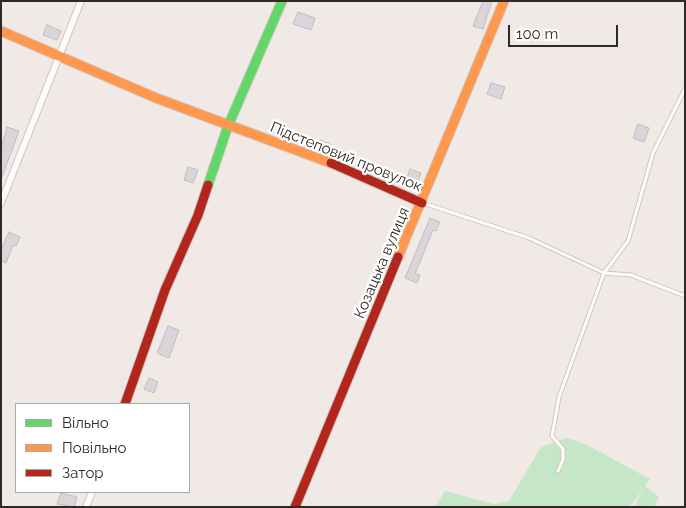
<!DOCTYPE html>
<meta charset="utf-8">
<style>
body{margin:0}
#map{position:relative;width:686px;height:508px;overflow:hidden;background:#f1e9e6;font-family:Raleway,sans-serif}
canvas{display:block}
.frame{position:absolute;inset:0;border:2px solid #2f2a27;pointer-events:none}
.legend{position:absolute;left:15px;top:403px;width:175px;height:90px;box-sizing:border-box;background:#fff;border:1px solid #acaaa9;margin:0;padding:6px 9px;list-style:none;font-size:15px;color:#2f2a27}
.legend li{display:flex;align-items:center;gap:10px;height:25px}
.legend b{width:25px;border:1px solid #acaaa9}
.scale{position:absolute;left:508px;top:25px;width:110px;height:22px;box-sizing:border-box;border:2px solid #2f2a27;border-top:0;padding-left:6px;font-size:15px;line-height:18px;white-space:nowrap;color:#2f2a27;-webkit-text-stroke:4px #fff;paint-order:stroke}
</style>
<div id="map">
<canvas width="686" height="508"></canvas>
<div class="frame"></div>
<ul class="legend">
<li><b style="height:6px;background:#63d668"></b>Вільно</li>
<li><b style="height:6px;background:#ff974d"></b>Повільно</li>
<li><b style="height:6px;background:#b3261e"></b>Затор</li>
</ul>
<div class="scale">100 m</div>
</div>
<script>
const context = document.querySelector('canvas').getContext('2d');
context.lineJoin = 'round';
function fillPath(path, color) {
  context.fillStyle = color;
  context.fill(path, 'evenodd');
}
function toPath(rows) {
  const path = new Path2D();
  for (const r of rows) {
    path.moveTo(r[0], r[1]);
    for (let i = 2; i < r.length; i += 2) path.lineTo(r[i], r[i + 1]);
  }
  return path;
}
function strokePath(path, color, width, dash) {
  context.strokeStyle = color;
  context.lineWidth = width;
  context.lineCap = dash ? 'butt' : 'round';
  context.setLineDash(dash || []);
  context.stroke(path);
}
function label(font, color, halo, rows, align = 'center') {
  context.font = font + ' Raleway,sans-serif';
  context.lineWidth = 4.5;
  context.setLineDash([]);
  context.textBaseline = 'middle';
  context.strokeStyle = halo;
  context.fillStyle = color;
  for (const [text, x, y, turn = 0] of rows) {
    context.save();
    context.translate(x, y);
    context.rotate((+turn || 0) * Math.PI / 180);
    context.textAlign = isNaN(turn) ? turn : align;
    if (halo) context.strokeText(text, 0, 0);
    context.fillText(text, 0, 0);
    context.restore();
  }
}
fillPath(toPath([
 [567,438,587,445,650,479,645,486,659,497,654,507,634,507,643,490,629,507,435,507,445,491,494,504,509,501,541,447]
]), '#c5e6c7');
const building = toPath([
 [483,1,492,1,483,29,473,26,483,1],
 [298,12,315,18,311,30,293,24,298,12],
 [47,25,61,31,57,40,43,35,47,25],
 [491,83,505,87,501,99,487,94,491,83],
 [638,124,649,128,644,142,633,138,638,124],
 [7,127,19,131,2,177,1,149,7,127],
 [320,140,330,144,326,155,316,150,320,140],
 [188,167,198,170,193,183,184,180,188,167],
 [410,169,421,173,417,184,406,181,410,169],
 [430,218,440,222,436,231,433,230,415,274,420,275,417,283,405,278,430,218],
 [9,232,20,237,16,246,13,245,6,263,1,261,1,250,9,232],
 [168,326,179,330,169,358,157,353,168,326],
 [149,378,158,382,154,393,144,389,149,378],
 [61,493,77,497,74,507,57,504,61,493]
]);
fillPath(building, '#dad5db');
strokePath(building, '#c1bdbd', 1);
const lane = toPath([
 [423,203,529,238,604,273,631,275,685,296],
 [558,471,563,460,563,449,552,436,559,397,604,273,628,241,653,153,685,89]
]);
const street = toPath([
 [1,203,81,1],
 [86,507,92,492]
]);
const fast = toPath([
 [208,185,228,126,282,1]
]);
const slow = toPath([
 [1,31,156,98,331,163],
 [398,257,504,1]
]);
const jam = toPath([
 [331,163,422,203],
 [125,404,165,290,198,215,208,185],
 [295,507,398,257]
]);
strokePath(lane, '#cdc7c4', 5);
strokePath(street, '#cdc7c4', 8);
strokePath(fast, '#cdc7c4', 11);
strokePath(slow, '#cdc7c4', 11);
strokePath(jam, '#cdc7c4', 11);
strokePath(lane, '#fdfcfb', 3);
strokePath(street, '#fdfcfb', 6);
strokePath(fast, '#63d668', 9);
strokePath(slow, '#ff974d', 9);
strokePath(jam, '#b3261e', 9);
label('15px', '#2f2a27', '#fff', [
 ["Підстеповий провулок",346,157,22],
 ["Козацька вулиця",382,263,-67]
]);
</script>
